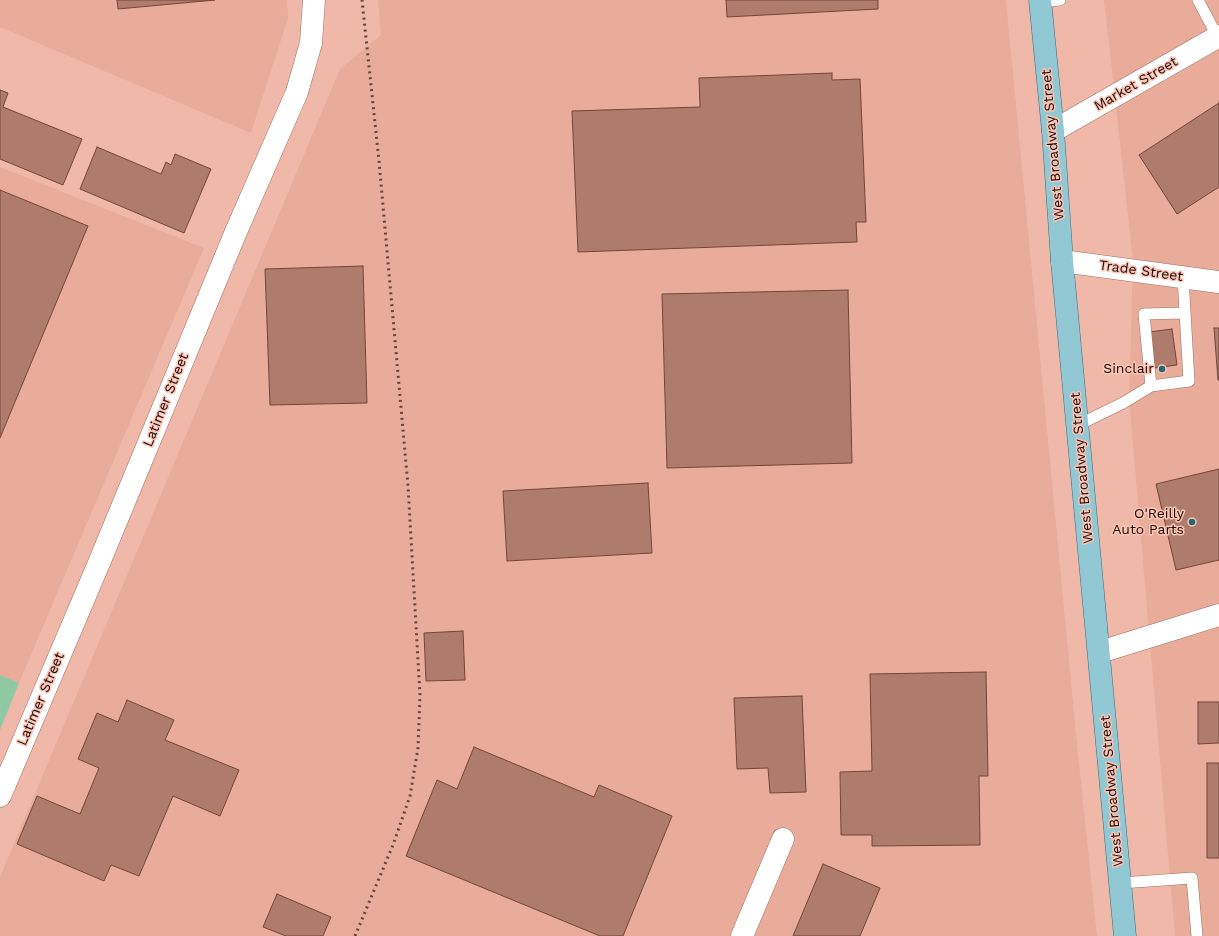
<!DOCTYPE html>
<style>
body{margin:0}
canvas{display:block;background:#efb8a9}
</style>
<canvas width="1219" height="936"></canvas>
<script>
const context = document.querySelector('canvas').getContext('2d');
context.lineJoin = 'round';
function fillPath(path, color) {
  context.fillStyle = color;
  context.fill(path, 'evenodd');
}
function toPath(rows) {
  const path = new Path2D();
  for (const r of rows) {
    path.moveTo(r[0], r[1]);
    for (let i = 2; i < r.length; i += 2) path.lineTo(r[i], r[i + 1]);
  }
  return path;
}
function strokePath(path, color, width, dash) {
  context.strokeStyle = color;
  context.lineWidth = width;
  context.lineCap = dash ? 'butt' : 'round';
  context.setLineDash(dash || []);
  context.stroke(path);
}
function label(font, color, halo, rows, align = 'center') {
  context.font = font + ' "Work Sans",sans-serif';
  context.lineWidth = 3;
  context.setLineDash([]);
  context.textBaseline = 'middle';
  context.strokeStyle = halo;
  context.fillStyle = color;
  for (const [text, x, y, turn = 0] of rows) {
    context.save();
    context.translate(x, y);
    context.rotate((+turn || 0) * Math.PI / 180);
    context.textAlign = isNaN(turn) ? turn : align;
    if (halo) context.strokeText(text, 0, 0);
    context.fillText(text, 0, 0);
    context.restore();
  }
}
fillPath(toPath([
 [0,0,287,0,288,18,251,133,0,27],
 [378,0,1006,0,1076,734,1097,936,0,936,0,877,340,69,381,35],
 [1104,0,1219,0,1219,936,1175,936,1129,398,1133,260],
 [0,167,204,248,19,683,0,675]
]), '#eaac9a');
fillPath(toPath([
 [0,675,19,683,0,730]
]), '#8ec9a4');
const building = toPath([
 [117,0,215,0,118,9,117,0],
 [726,0,878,0,878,9,727,17,726,0],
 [832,73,832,80,860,79,866,222,856,222,857,242,578,252,572,111,700,107,699,78,832,73],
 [0,90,8,93,3,107,82,139,63,185,0,159,0,90],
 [1219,103,1219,187,1177,214,1139,155,1219,103],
 [97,147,161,174,166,162,171,165,175,154,211,169,184,233,80,189,97,147],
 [0,190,88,226,0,438,0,190],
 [363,266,367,403,270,405,265,269,363,266],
 [848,290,852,463,667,468,662,294,848,290],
 [1214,328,1219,328,1219,380,1218,380,1214,328],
 [1172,329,1177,365,1154,368,1149,332,1172,329],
 [1219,469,1219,560,1176,570,1156,484,1219,469],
 [648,483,652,553,507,561,503,491,648,483],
 [463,631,465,680,426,681,424,633,463,631],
 [986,672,988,776,979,776,980,845,872,846,872,835,841,835,840,772,872,771,870,674,986,672],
 [802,696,806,792,770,793,768,768,737,769,734,698,802,696],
 [127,700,174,720,165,740,239,770,220,816,173,796,139,876,111,865,104,881,17,844,37,796,80,814,99,768,78,759,97,713,118,722,127,700],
 [1198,702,1219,702,1219,743,1198,744,1198,702],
 [474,747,594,797,599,785,672,816,623,936,600,936,406,856,437,780,457,789,474,747],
 [1207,763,1219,763,1219,858,1207,858,1207,763],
 [823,864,880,888,860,936,793,936,823,864],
 [277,894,331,917,323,936,286,936,263,927,277,894]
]);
fillPath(building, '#ae7b6c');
strokePath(building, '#744638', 1);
const service = toPath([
 [1198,0,1217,36],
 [1040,2,1060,0],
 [1151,386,1144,314,1185,313],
 [1078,425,1123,403,1151,386,1189,381,1183,277],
 [1121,883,1192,878,1197,936]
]);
const minor = toPath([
 [1053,131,1219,36],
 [1062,261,1219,282],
 [1100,652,1219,615],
 [0,796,99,563,235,234,297,92,311,43,314,0],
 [742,936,783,839]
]);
const primary = toPath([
 [1040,0,1053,131,1062,261,1125,936]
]);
strokePath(service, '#a06e60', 12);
strokePath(minor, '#a06e60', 23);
strokePath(primary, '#396c79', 23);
strokePath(service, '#fff', 11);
strokePath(minor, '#fff', 22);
strokePath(primary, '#92c7d4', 22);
strokePath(toPath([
 [355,936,393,845,410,796,418,748,420,695,408,486,379,161,362,0]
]), '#65463f', 3, [2, 4]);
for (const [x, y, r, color] of [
 [1162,369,4,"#226777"],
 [1192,522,4,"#226777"]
]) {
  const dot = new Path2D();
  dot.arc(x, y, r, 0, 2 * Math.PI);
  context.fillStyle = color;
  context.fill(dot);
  strokePath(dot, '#fcc5b5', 1.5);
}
label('14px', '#190704', '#fcc5b5', [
 ["Market Street",1136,84,-30],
 ["West Broadway Street",1053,145,-95],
 ["Trade Street",1141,271,8],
 ["Latimer Street",166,400,-68],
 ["West Broadway Street",1082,468,-95],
 ["Latimer Street",41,699,-67],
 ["West Broadway Street",1112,791,-95]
]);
label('14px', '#190704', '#fcc5b5', [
 ["Sinclair",1154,369],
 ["O'Reilly",1184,514],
 ["Auto Parts",1184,530]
], 'right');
</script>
